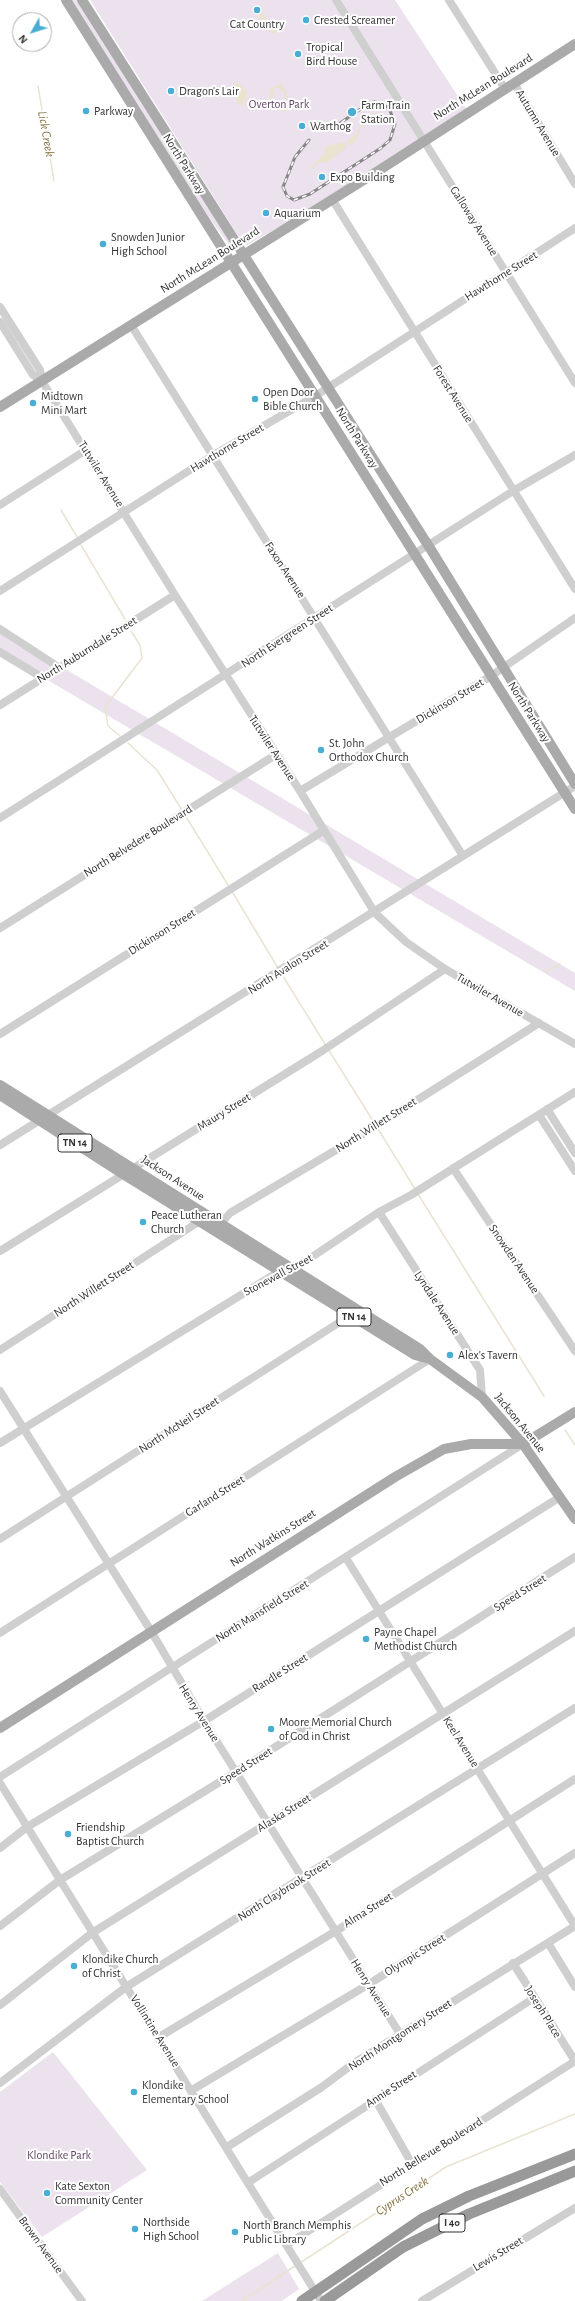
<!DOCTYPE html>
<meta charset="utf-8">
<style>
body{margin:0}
#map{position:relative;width:575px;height:2301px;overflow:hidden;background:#fff;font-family:"Alegreya Sans",sans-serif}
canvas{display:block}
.north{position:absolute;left:12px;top:12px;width:40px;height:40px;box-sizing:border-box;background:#fff;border:1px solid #adadad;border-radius:50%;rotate:231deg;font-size:11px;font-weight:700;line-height:16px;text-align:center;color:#323232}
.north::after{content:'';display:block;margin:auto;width:14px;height:18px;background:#49add4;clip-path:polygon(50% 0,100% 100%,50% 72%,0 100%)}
</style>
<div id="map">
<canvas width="575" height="2301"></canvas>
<div class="north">N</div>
</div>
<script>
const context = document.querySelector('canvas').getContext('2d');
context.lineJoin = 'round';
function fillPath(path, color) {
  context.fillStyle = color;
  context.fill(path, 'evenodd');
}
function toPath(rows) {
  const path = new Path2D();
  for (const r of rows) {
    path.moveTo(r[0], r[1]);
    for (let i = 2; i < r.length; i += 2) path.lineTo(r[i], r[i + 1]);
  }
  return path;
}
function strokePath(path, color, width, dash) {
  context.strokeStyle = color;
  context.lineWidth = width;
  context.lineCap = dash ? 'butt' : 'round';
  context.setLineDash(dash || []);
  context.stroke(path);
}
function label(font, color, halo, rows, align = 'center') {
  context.font = font + ' "Alegreya Sans",sans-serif';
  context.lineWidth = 4;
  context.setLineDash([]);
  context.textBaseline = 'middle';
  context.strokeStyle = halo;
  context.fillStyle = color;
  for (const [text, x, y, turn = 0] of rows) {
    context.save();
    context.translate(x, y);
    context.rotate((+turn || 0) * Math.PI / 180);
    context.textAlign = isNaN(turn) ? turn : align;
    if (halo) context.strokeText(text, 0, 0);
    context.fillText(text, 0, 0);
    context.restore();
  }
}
fillPath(toPath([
 [71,0,79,0,236,249,235,250,232,249,208,216],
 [90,0,395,0,467,110,279,227,247,245,242,242],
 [0,630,575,973,575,991,0,652],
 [53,2052,147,2170,42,2237,0,2182,0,2092],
 [278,2253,299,2289,282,2301,202,2301]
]), '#ebe2ed');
fillPath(toPath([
 [261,12,271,26,277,29,276,32,273,34,268,30,258,16],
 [234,82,243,86,247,93,245,102,240,106,237,102],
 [281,83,284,90,287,91,286,96,291,101,290,109,285,112,269,105,269,90],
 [275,88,280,88,280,91,284,92,284,97,288,101,286,107,281,107,277,102,273,103,273,94],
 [377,112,379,113,361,128,356,142,349,146,347,141,357,133,360,126],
 [344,142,347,147,328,162,323,163,322,161,308,170,324,154,325,147]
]), '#eae3d0');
strokePath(toPath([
 [38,86,54,181],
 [61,510,77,537],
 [81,545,125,619],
 [120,736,108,726,105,707,142,658,140,645,131,631],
 [128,743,157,770,182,810],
 [185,815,228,885],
 [233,893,278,968],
 [545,972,560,964],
 [281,973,325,1044],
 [328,1049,375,1124],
 [378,1129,415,1189],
 [418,1194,544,1396],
 [565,1430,575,1445],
 [300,2263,446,2167,575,2114],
 [242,2301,295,2266]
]), '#eae3d0', 1.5);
strokePath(toPath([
 [336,0,575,383],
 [449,0,505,89],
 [514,83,575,184],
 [332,199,575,589],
 [0,307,40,370,42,381,175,595,300,791,375,913,406,942,445,969,575,1044],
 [0,322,33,375,42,381],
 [131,325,463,856],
 [0,505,86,450],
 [0,591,212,456,315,396,575,228],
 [0,629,60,668],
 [0,652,43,678],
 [0,705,175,595],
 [300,791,491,676,575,618],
 [0,818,513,491,575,455],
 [0,928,277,754],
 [0,1034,323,831],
 [547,1109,575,1153],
 [539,1115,575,1171],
 [0,1145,575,786],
 [453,1168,575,1351],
 [379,1212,480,1370,482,1397],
 [217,1228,230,1213,373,1128,539,1023],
 [0,1251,322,1051,445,969],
 [0,1350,203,1219],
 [0,1391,151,1631,204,1721,400,2034],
 [0,1443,280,1271,294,1269,379,1212,411,1195,575,1092],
 [0,1539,354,1313],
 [346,1558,575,1926],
 [0,1633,430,1359],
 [0,1777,523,1444],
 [0,1783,321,2301],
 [0,1848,27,1827,204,1721,560,1497],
 [0,1926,60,1880,236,1772,575,1557],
 [548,1943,575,1987],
 [513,1963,575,2061],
 [0,2005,92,1933,575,1631],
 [159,2037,336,1931,575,1779],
 [0,2083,126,1987,575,1708],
 [192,2090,369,1984,575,1853],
 [375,2099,412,2164],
 [227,2147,322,2087,354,2063,575,1926],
 [249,2182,534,1998],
 [0,2189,82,2301],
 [288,2244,575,2061],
 [422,2301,575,2208]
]), '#cfcfcf', 8);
strokePath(toPath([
 [66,0,575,809],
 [82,0,433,553,575,784],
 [0,407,378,171,575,44],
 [0,1085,420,1349,430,1359,482,1397,523,1444,575,1519],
 [0,1095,123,1174,415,1355,430,1359],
 [0,1728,395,1477,444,1449,471,1444,523,1444,575,1412]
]), '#aaa', 10);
strokePath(toPath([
 [302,2301,422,2219,469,2196,575,2154],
 [325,2301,403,2247,469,2214,575,2171]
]), '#999', 11);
const rail = toPath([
 [309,140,295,157,283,187,287,196,294,200,310,194,381,148,390,140,395,124,389,108,380,103,374,102,368,104,330,130]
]);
strokePath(rail, '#878787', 3);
strokePath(rail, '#fff', 1.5, [4.5]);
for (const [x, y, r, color] of [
 [257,10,4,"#49add4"],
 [306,20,4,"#49add4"],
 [298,54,4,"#49add4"],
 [171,91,4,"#49add4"],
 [86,111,4,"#49add4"],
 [352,112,5,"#49add4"],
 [302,126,4,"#49add4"],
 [322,177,4,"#49add4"],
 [266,213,4,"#49add4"],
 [103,244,4,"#49add4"],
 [255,399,4,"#49add4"],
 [33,403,4,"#49add4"],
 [321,750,4,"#49add4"],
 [143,1222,4,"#49add4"],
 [450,1355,4,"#49add4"],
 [366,1639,4,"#49add4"],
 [271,1729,4,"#49add4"],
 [68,1834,4,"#49add4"],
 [74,1966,4,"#49add4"],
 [134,2092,4,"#49add4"],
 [47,2193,4,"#49add4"],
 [135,2229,4,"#49add4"],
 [235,2232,4,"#49add4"]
]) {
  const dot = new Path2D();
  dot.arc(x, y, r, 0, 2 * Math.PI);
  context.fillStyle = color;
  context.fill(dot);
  strokePath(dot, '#fff', 1.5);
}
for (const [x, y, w] of [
 [75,1143,34],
 [354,1317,34],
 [452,2223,26]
]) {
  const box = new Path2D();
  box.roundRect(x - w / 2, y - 9, w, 18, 3);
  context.fillStyle = '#fff';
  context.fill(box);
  strokePath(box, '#323232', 1);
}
label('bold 11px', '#323232', null, [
 ["TN 14",75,1143],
 ["TN 14",354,1317],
 ["I 40",452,2223]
]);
label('12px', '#323232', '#fff', [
 ["Crested Screamer",314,20],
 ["Cat Country",257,24,"center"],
 ["Tropical",306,47],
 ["Bird House",306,61],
 ["Dragon's Lair",179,91],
 ["Farm Train",361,105],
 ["Station",361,119],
 ["Parkway",94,111],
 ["Warthog",310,126],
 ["Expo Building",330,177],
 ["Aquarium",274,213],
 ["Snowden Junior",111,237],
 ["High School",111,251],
 ["Open Door",263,392],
 ["Bible Church",263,406],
 ["Midtown",41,396],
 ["Mini Mart",41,410],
 ["St. John",329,743],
 ["Orthodox Church",329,757],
 ["Peace Lutheran",151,1215],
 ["Church",151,1229],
 ["Alex’s Tavern",458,1355],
 ["Payne Chapel",374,1632],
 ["Methodist Church",374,1646],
 ["Moore Memorial Church",279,1722],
 ["of God in Christ",279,1736],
 ["Friendship",76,1827],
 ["Baptist Church",76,1841],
 ["Klondike Church",82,1959],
 ["of Christ",82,1973],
 ["Klondike",142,2085],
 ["Elementary School",142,2099],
 ["Kate Sexton",55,2186],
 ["Community Center",55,2200],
 ["Northside",143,2222],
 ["High School",143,2236],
 ["North Branch Memphis",243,2225],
 ["Public Library",243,2239]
], 'left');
label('12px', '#323232', '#fff', [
 ["North McLean Boulevard",483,87,-32],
 ["Autumn Avenue",538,123,59],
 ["North Parkway",184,164,58],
 ["Galloway Avenue",474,221,58],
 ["North McLean Boulevard",210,260,-32],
 ["Hawthorne Street",501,276,-32],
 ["Forest Avenue",453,394,58],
 ["North Parkway",357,438,58],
 ["Hawthorne Street",227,448,-31],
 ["Tutwiler Avenue",101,474,58],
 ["Faxon Avenue",285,570,57],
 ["North Evergreen Street",287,636,-33],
 ["North Auburndale Street",87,650,-32],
 ["Dickinson Street",450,701,-31],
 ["North Parkway",529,712,58],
 ["Tutwiler Avenue",272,748,57],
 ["North Belvedere Boulevard",138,841,-32],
 ["Dickinson Street",162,932,-32],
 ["North Avalon Street",288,967,-32],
 ["Tutwiler Avenue",490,995,30],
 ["Maury Street",224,1112,-32],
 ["North Willett Street",376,1125,-32],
 ["Jackson Avenue",173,1178,33],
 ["Snowden Avenue",514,1259,56],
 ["Stonewall Street",278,1275,-28],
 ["North Willett Street",94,1289,-33],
 ["Lyndale Avenue",437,1303,57],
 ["Jackson Avenue",520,1423,51],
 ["North McNeil Street",179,1425,-33],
 ["Garland Street",215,1496,-32],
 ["North Watkins Street",273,1538,-32],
 ["Speed Street",520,1593,-32],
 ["North Mansfield Street",262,1611,-32],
 ["Randle Street",280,1673,-32],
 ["Henry Avenue",199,1713,58],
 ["Keel Avenue",461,1742,58],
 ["Speed Street",246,1766,-32],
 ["Alaska Street",284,1813,-32],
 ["North Claybrook Street",284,1890,-32],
 ["Alma Street",368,1910,-32],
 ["Olympic Street",415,1955,-32],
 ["Henry Avenue",371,1988,58],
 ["Joseph Place",543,2012,58],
 ["Vollintine Avenue",155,2031,58],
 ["North Montgomery Street",400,2035,-33],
 ["Annie Street",391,2089,-33],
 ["North Bellevue Boulevard",431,2152,-32],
 ["Brown Avenue",41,2245,54],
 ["Lewis Street",498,2254,-31]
]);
label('12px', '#654369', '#fff', [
 ["Overton Park",279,104],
 ["Klondike Park",59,2155]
]);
label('italic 13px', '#867544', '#fff', [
 ["Lick Creek",46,134,80],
 ["Cyprus Creek",402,2196,-33]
]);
</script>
